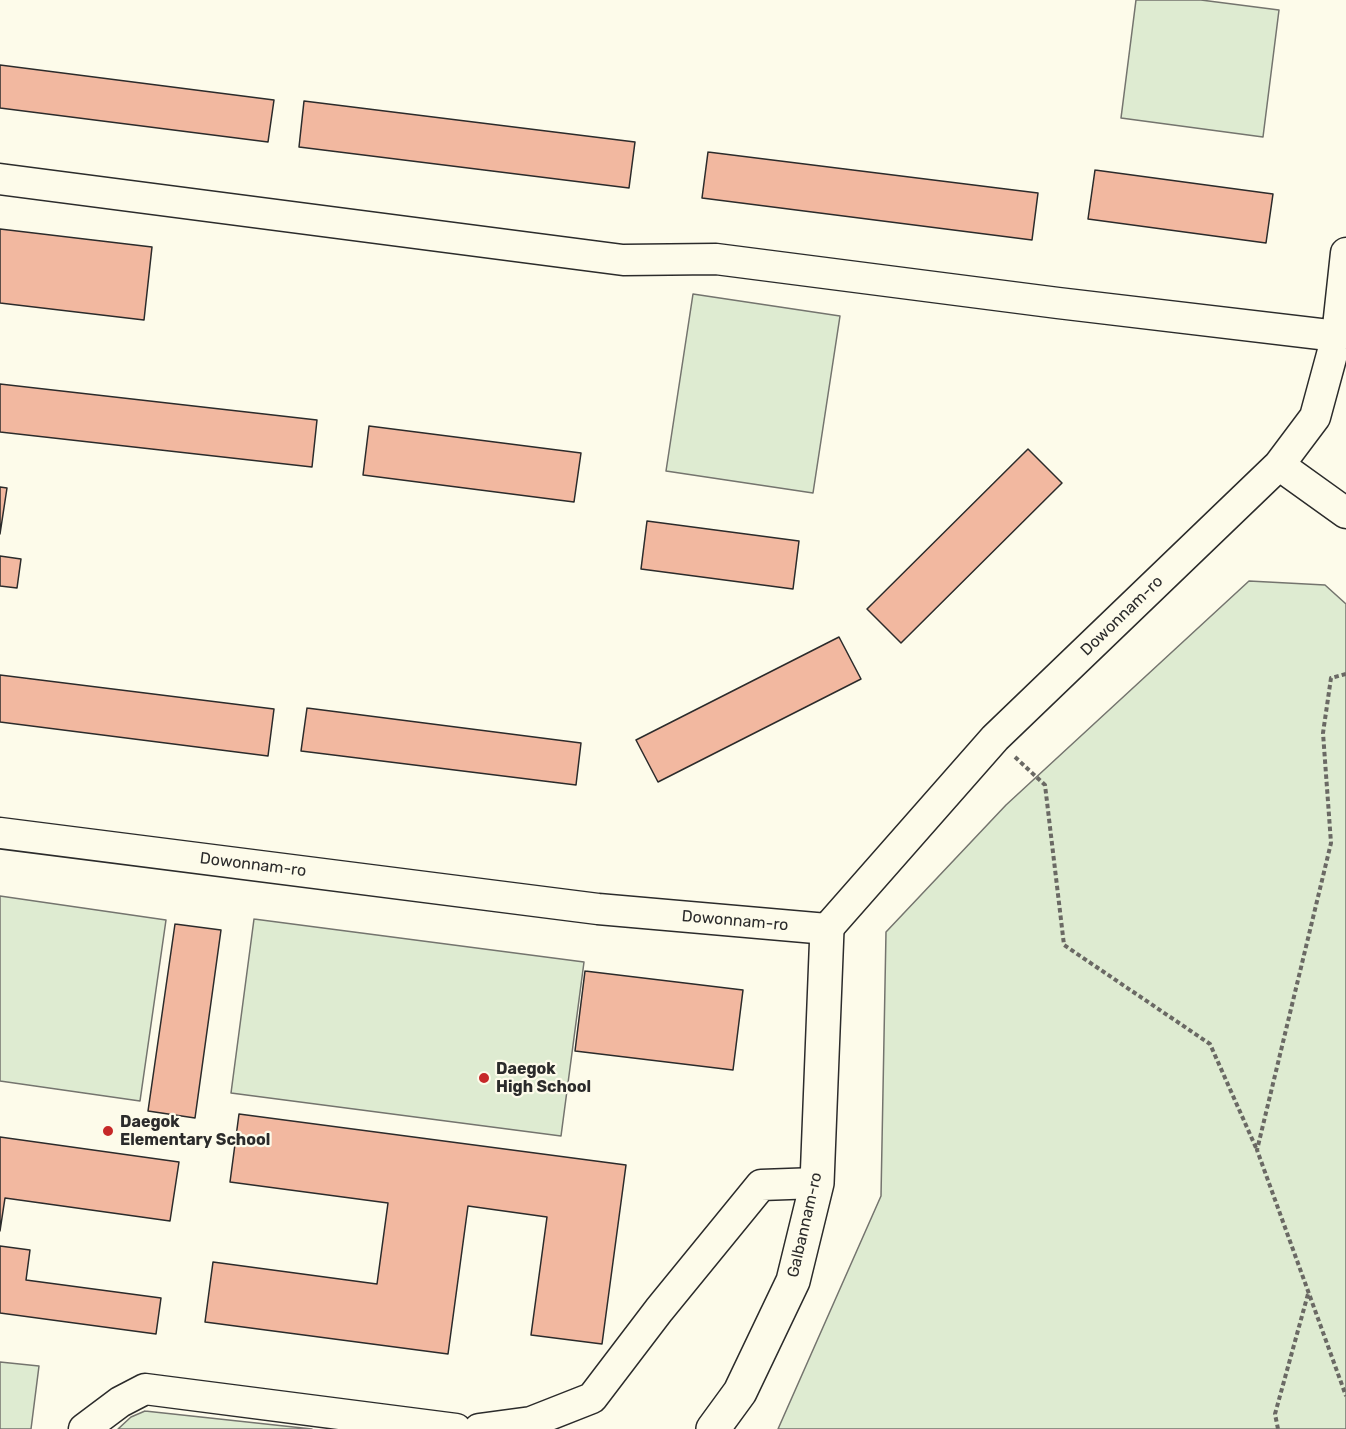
<!DOCTYPE html>
<style>
body{margin:0}
canvas{display:block;background:#fdfbea}
</style>
<canvas width="1346" height="1429"></canvas>
<script>
const context = document.querySelector('canvas').getContext('2d');
context.lineJoin = 'round';
function fillPath(path, color) {
  context.fillStyle = color;
  context.fill(path, 'evenodd');
}
function toPath(rows) {
  const path = new Path2D();
  for (const r of rows) {
    path.moveTo(r[0], r[1]);
    for (let i = 2; i < r.length; i += 2) path.lineTo(r[i], r[i + 1]);
  }
  return path;
}
function strokePath(path, color, width, dash) {
  context.strokeStyle = color;
  context.lineWidth = width;
  context.lineCap = dash ? 'butt' : 'round';
  context.setLineDash(dash || []);
  context.stroke(path);
}
function label(font, color, halo, rows, align = 'center') {
  context.font = font + ' Rubik,sans-serif';
  context.lineWidth = 4.5;
  context.setLineDash([]);
  context.textBaseline = 'middle';
  context.strokeStyle = halo;
  context.fillStyle = color;
  for (const [text, x, y, turn = 0] of rows) {
    context.save();
    context.translate(x, y);
    context.rotate((+turn || 0) * Math.PI / 180);
    context.textAlign = isNaN(turn) ? turn : align;
    if (halo) context.strokeText(text, 0, 0);
    context.fillText(text, 0, 0);
    context.restore();
  }
}
const green = toPath([
 [1136,0,1201,0,1279,10,1263,137,1121,118,1136,0],
 [693,294,840,316,813,493,666,471,693,294],
 [1249,581,1325,585,1346,604,1346,1429,778,1429,881,1196,886,932,1006,805,1249,581],
 [0,896,166,920,140,1101,0,1081,0,896],
 [254,919,584,962,561,1136,231,1093,254,919],
 [0,1362,39,1366,31,1429,0,1429,0,1362],
 [145,1411,312,1429,118,1429,131,1417,145,1411]
]);
fillPath(green, '#deebd1');
strokePath(green, '#74746e', 1.5);
const building = toPath([
 [0,65,274,100,268,142,0,108,0,65],
 [304,101,635,142,629,188,299,147,304,101],
 [708,152,1038,193,1032,240,702,198,708,152],
 [1095,170,1273,194,1266,243,1088,219,1095,170],
 [0,229,152,247,144,320,0,303,0,229],
 [0,384,317,420,312,467,0,432,0,384],
 [369,426,581,453,574,502,363,475,369,426],
 [1028,449,1062,483,901,643,867,609,1028,449],
 [0,487,7,488,0,534,0,487],
 [647,521,799,541,793,589,641,569,647,521],
 [0,556,21,559,17,588,0,586,0,556],
 [839,637,861,679,658,782,636,740,839,637],
 [0,675,274,709,268,756,0,722,0,675],
 [307,708,581,743,576,785,301,751,307,708],
 [175,924,221,930,195,1118,148,1111,175,924],
 [585,971,743,990,733,1070,575,1051,585,971],
 [239,1114,626,1165,602,1344,531,1335,547,1217,468,1206,448,1354,205,1322,213,1262,377,1284,388,1203,230,1182,239,1114],
 [0,1137,179,1162,170,1221,5,1198,0,1231,0,1137],
 [0,1246,30,1250,26,1280,161,1298,156,1334,0,1313,0,1246]
]);
fillPath(building, '#f2b8a0');
strokePath(building, '#2b2b2b', 1.5);
const minor = toPath([
 [0,179,623,260,716,259,1058,303,1337,336],
 [1279,465,1346,513],
 [0,833,598,909,827,929,995,738,1279,465,1315,417,1337,336,1346,253],
 [84,1429,120,1402,145,1389,456,1429],
 [479,1429,531,1422,592,1398,659,1310,761,1185,817,1183]
]);
const major = toPath([
 [713,1429,740,1392,793,1281,817,1183,827,929]
]);
strokePath(minor, '#2b2b2b', 33);
strokePath(major, '#2b2b2b', 36);
strokePath(toPath([
 [1346,674,1331,678,1323,733,1331,843,1257,1150,1346,1396],
 [1015,757,1045,785,1064,945,1210,1044,1257,1150],
 [1278,1429,1275,1414,1308,1294]
]), '#6a6964', 4, [4.5, 3]);
strokePath(minor, '#fdfbea', 30);
strokePath(major, '#fdfbea', 33);
for (const [x, y, r, color] of [
 [484,1078,6,"#c62828"],
 [108,1131,6,"#c62828"]
]) {
  const dot = new Path2D();
  dot.arc(x, y, r, 0, 2 * Math.PI);
  context.fillStyle = color;
  context.fill(dot);
  strokePath(dot, '#fdfbea', 2);
}
label('16px', '#2b2b2b', '#fdfbea', [
 ["Dowonnam-ro",1122,616,-44],
 ["Dowonnam-ro",253,865,7],
 ["Dowonnam-ro",735,921,5],
 ["Galbannam-ro",805,1225,-77]
]);
label('bold 16px', '#2b2b2b', '#fdfbea', [
 ["Daegok",496,1069],
 ["High School",496,1087],
 ["Daegok",120,1122],
 ["Elementary School",120,1140]
], 'left');
</script>
